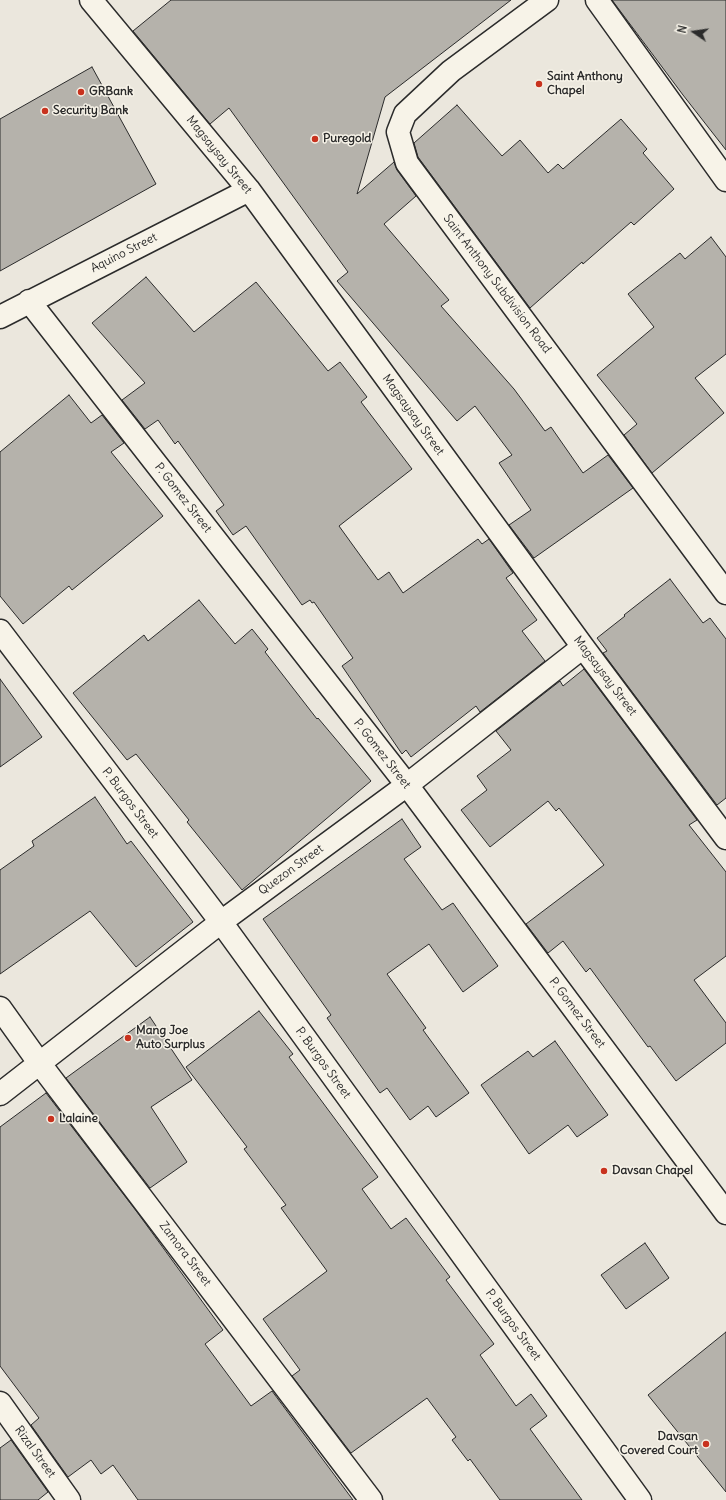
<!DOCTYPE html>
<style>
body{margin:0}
#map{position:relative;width:726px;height:1500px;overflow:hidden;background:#ebe7dd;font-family:Delius,sans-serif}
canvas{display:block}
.north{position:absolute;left:674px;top:12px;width:40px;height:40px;-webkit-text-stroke:3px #f7f3e8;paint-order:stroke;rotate:283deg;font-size:11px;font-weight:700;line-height:16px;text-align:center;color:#2b2b2b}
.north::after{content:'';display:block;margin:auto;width:14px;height:18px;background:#2b2b2b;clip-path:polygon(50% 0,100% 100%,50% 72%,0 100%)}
</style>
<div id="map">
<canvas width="726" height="1500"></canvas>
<div class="north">N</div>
</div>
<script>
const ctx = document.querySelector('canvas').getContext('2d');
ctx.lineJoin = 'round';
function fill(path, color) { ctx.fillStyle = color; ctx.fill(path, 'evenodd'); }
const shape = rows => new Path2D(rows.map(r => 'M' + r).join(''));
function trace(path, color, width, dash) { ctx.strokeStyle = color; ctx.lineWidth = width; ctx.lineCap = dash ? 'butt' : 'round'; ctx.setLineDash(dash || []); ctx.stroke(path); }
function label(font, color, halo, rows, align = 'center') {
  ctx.font = font + ' Delius,sans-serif'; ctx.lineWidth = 3; ctx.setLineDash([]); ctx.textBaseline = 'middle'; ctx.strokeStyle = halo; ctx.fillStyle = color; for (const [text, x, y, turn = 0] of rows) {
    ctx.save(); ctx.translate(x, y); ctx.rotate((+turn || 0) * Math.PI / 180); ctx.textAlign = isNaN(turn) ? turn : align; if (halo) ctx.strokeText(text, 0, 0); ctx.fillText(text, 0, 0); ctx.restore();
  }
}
const building = shape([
 [171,0,511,0,385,97,357,194,394,162,397,170,416,196,384,224,449,300,441,306,514,389,545,431,551,427,583,473,608,455,633,488,534,558,509,525,531,510,499,463,512,455,475,406,457,421,337,281,348,272,229,108,210,124,133,31,171,0],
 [612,0,726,0,726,150,683,95,612,0],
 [92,67,156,184,0,271,0,119,92,67],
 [457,105,502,156,520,140,548,173,558,164,563,169,621,119,647,149,643,153,674,189,634,225,631,222,583,264,582,262,530,308,418,157,414,143,457,105],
 [711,237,726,257,726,354,695,378,724,413,652,473,624,435,637,424,597,375,654,327,628,294,680,253,685,259,711,237],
 [146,277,194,332,256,282,328,371,340,362,367,397,361,402,412,469,339,526,378,580,389,572,403,593,478,539,482,544,489,539,513,573,506,578,537,620,522,631,545,661,480,712,476,706,411,757,406,750,402,754,342,666,353,658,314,602,312,603,310,600,302,605,246,526,233,535,216,511,224,505,178,441,175,444,158,420,145,429,122,400,145,383,92,323,146,277],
 [69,395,91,423,102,415,124,443,111,452,163,516,72,590,69,586,23,624,0,596,0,452,69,395],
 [670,579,703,623,710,618,726,639,726,798,717,805,603,653,607,651,597,638,625,616,624,615,670,579],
 [199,600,235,644,252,629,268,649,265,652,317,719,318,718,371,781,242,890,187,822,189,820,136,754,127,760,73,693,144,635,148,641,199,600],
 [584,669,697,820,689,825,726,872,726,956,694,980,726,1023,726,1043,676,1081,650,1046,648,1047,590,968,586,972,563,941,548,953,526,924,604,865,559,808,556,811,548,801,490,847,461,810,487,790,477,776,511,750,496,731,560,681,563,686,584,669],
 [0,679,42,737,0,767,0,679],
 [95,797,127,844,131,841,193,922,136,967,90,911,0,974,0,870,34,846,32,841,95,797],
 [402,819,421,847,404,859,442,910,453,903,498,966,463,992,429,944,387,974,426,1028,423,1030,469,1093,436,1117,428,1106,410,1120,387,1088,380,1093,327,1018,331,1015,263,919,402,819],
 [259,1011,293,1054,289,1057,378,1177,362,1189,391,1229,406,1218,450,1277,446,1280,494,1344,480,1355,516,1406,531,1394,547,1416,530,1429,582,1500,500,1500,470,1459,468,1461,452,1440,456,1437,427,1398,351,1453,292,1376,300,1370,263,1319,327,1271,281,1208,286,1205,244,1149,247,1147,186,1067,259,1011],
 [150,1017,192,1080,151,1107,187,1162,150,1188,66,1078,150,1017],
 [555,1041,608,1115,577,1137,568,1125,529,1154,481,1085,528,1051,533,1057,555,1041],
 [46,1093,137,1212,223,1330,205,1344,251,1406,272,1391,353,1500,138,1500,113,1465,101,1474,91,1460,68,1477,31,1425,39,1418,0,1366,0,1127,46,1093],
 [645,1243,669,1278,626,1309,601,1275,645,1243],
 [726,1332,726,1492,648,1395,726,1332],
 [11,1440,48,1492,38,1500,0,1500,0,1448,11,1440]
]);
fill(building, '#b5b2ab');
trace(building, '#2b2b2b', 1);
const street = shape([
 [91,0,249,190,583,647,726,838],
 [547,0,451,71,405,114,398,132,407,163,726,593],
 [597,0,726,180],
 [29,301,407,785,726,1213],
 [0,317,249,190],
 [0,631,221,922,640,1500],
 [0,1008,40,1064,371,1500],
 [0,1094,221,922,407,785,583,647],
 [0,1403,69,1500]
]);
trace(street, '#2b2b2b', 25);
trace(street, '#f7f3e8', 22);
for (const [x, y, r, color] of [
 [539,84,4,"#c8321e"],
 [81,92,4,"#c8321e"],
 [45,111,4,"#c8321e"],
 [315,139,4,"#c8321e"],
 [128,1038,4,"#c8321e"],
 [51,1119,4,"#c8321e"],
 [604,1171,4,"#c8321e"],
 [706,1444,4,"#c8321e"]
]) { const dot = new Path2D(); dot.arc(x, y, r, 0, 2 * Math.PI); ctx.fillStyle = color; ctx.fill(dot); trace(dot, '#f7f3e8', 1.5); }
label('bold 12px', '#2b2b2b', '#f7f3e8', [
 ["Saint Anthony",547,77],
 ["Chapel",547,91],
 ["GRBank",89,92],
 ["Security Bank",53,111],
 ["Puregold",323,139],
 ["Mang Joe",136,1031],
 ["Auto Surplus",136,1045],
 ["Lalaine",59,1119],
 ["Davsan Chapel",612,1171],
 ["Davsan",698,1437,"right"],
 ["Covered Court",698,1451,"right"]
], 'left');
label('12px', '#2b2b2b', '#f7f3e8', [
 ["Magsaysay Street",219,155,51],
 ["Aquino Street",124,253,-27],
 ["Saint Anthony Subdivision Road",497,284,53],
 ["Magsaysay Street",413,415,54],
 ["P. Gomez Street",183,498,52],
 ["Magsaysay Street",605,676,53],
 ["P. Gomez Street",382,754,52],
 ["P. Burgos Street",130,803,53],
 ["Quezon Street",291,870,-36],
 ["P. Gomez Street",577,1013,53],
 ["P. Burgos Street",323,1063,54],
 ["Zamora Street",185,1254,53],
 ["P. Burgos Street",513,1325,54],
 ["Rizal Street",35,1452,54]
]);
</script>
